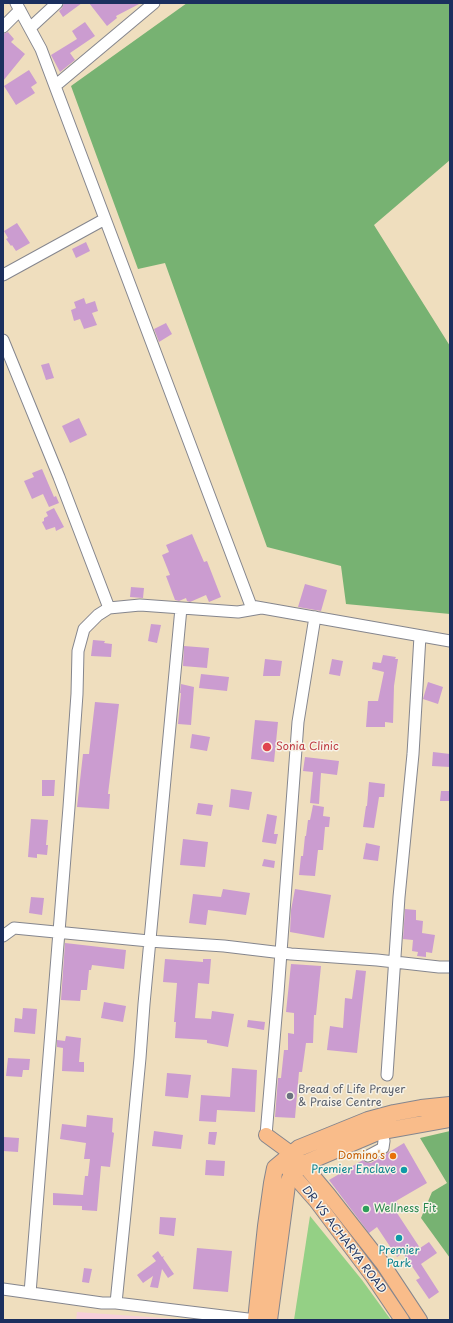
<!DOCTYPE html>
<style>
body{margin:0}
#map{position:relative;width:453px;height:1323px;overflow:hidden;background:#efdebe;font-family:"Playpen Sans",sans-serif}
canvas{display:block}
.frame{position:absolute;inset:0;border:4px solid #1b2f5e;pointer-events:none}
</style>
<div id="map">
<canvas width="453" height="1323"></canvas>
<div class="frame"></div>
</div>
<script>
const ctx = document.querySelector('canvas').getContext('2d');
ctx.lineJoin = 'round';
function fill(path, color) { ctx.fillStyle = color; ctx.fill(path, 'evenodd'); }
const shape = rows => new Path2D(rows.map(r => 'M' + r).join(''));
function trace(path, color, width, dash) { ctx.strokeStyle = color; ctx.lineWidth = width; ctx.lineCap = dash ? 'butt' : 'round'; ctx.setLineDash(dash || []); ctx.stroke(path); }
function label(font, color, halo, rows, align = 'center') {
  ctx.font = font + ' "Playpen Sans",sans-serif'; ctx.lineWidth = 3; ctx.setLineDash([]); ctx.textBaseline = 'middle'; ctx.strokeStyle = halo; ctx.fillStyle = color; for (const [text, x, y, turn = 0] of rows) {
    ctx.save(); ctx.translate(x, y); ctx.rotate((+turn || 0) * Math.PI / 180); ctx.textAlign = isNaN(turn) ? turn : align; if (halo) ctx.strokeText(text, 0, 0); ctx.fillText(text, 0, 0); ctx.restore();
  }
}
fill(shape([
 [77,1312,192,1320,76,1320]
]), '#f6cfd9');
fill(shape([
 [310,1216,362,1280,391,1320,294,1320]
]), '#94d085');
fill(shape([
 [187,3,450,3,450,160,374,225,450,346,450,614,346,604,341,566,267,547,165,263,138,269,71,86],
 [450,1131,450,1258,421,1218,432,1192,447,1183,420,1138]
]), '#77b272');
fill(shape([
 [64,3,82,3,63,17,59,11,62,8],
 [89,3,141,3,116,16,117,18,107,26],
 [85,22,95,36,70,53,75,60,60,72,51,55,77,39,72,31],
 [8,32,14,39,11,42,25,54,3,81,3,34],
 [29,70,37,83,31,87,35,93,16,105,4,86],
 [17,223,30,243,16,251,12,245,11,246,6,239,8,238,4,231],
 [86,242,90,251,76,258,72,249],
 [84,298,86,304,95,301,98,311,92,313,97,325,84,329,80,319,74,321,71,310,76,308,74,302],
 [166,323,172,334,159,342,154,329],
 [49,363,54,378,46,380,41,365],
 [79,418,87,435,70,443,62,426],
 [42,469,54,497,56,496,59,503,49,507,43,494,32,499,24,481,34,477,32,473],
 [54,508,64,527,56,531,55,527,46,530,42,522,44,521,44,518,48,516,46,512],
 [192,534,204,562,207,561,221,597,209,602,206,595,190,602,187,601,186,598,179,601,175,600,166,576,170,575,162,555,169,552,166,545],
 [305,584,327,590,321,611,298,607],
 [131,587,144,588,143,598,130,597],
 [151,624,161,625,157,643,148,641],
 [93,640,105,641,104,643,112,644,111,657,91,656],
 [184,646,209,648,207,668,183,666],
 [383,655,396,657,395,659,398,659,394,686,393,723,385,722,385,727,366,727,368,701,378,701,384,672,372,669,373,662,381,663],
 [265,659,282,661,280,676,263,676],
 [332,659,343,661,340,676,329,674],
 [201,674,229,677,227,691,199,688],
 [428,682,443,687,438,704,423,699],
 [181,684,194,687,191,725,178,724,181,693,180,693],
 [95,702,119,704,108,794,110,794,109,809,77,807,83,754,89,754],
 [255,720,278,722,274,762,251,759],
 [192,734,210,737,207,751,190,748],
 [433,752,450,754,450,767,432,766],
 [305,757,339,761,337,775,321,773,319,804,310,803,313,772,303,771],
 [42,780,55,780,54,796,42,796],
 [369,782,385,784,384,797,379,797,374,828,363,827,366,806,367,806],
 [231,789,252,792,249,810,229,807],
 [441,791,450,791,450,801,440,801],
 [198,803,213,805,211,816,196,814],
 [313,805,324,807,323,816,330,817,329,827,325,827,323,850,318,850,315,876,299,875,301,856,303,856,305,836,306,836,308,820,310,820],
 [267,814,277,816,274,834,278,834,276,844,262,842],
 [31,819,48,820,46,845,48,845,47,855,37,854,37,858,28,857],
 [183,839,208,842,205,867,180,865],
 [366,843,380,846,378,861,363,859],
 [264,859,275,861,274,868,262,866],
 [223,889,250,893,246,915,208,910,206,925,189,923,193,894,221,897],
 [295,889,331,895,324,938,290,932,291,910],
 [31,897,44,898,42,915,29,913],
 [405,909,416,910,416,920,423,921,422,933,435,935,432,953,426,952,426,957,417,956,418,952,412,951,413,940,403,939],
 [65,943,126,950,124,969,92,965,91,970,89,970,87,990,81,990,80,1001,61,1000],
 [165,959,203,962,203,959,211,959,209,984,198,983,195,1018,211,1019,212,1011,234,1014,228,1047,207,1043,207,1040,175,1038,176,1022,174,1022,177,983,163,982],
 [291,964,321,966,316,1015,314,1015,313,1043,306,1043,302,1072,299,1072,295,1118,275,1117,278,1078,281,1078,284,1050,288,1050,288,1033,294,1034,294,1013,286,1012],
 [356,970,366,971,357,1053,327,1050,330,1026,343,1028,345,998,352,999],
 [104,1002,126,1006,123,1022,101,1018],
 [23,1008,37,1009,35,1034,14,1032,15,1018,22,1019],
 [248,1020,265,1022,264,1030,247,1027],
 [66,1036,81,1038,79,1062,84,1062,84,1072,62,1071,63,1048,57,1047,57,1040,65,1041],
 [8,1058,30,1059,29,1070,23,1070,22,1077,6,1076],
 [232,1068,257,1070,255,1112,217,1110,216,1122,199,1121,201,1095,230,1097],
 [167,1073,191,1075,188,1098,165,1096],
 [87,1115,113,1118,112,1132,114,1133,110,1167,101,1166,97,1211,82,1210,82,1206,53,1205,53,1193,83,1195,85,1176,88,1176,90,1159,84,1159,86,1143,60,1139,62,1124,86,1127],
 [154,1131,183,1135,181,1149,152,1146],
 [209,1132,217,1132,215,1145,208,1144],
 [4,1137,19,1138,18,1152,3,1151],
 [404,1143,427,1183,396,1201,402,1210,397,1213,420,1248,429,1242,437,1253,421,1264,439,1292,429,1299,416,1280,420,1278,403,1253,397,1257,377,1227,369,1233,329,1180,363,1160,365,1162,371,1163],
 [206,1160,225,1161,224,1176,205,1175],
 [160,1217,176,1218,174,1236,159,1234],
 [197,1248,232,1251,228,1292,193,1289],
 [158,1251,162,1257,164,1256,163,1258,174,1274,168,1278,162,1269,158,1288,150,1287,153,1276,143,1283,137,1275,156,1261,152,1256],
 [84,1268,92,1269,89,1283,82,1282]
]), '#cb9cd0');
const minor = shape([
 [16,3,41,49,251,606,450,641],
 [3,27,20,10],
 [30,28,57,3],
 [55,86,154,3],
 [3,275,105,219],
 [3,340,59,477,109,608],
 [181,608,144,1004,140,1058,126,1204,116,1303,256,1320],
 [3,936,14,928,149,941,224,946,291,954,377,960,439,967,450,967],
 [387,1075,399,897,413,754,420,636],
 [266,1135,278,993,298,722,315,617],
 [368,1156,383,1148,384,1141,382,1131],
 [3,1289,102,1303,116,1303],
 [30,1293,69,807,77,694,78,651,84,629,98,615,109,608,140,605,238,612,261,608]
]);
const major = shape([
 [266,1135,292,1154,303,1164,329,1195,383,1264,420,1320],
 [285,1166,316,1201,373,1277,402,1320]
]);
const highway = shape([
 [256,1320,266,1226,272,1183,275,1168,299,1148,368,1120,394,1113,421,1108,450,1105],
 [269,1320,287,1185,292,1174,303,1164,378,1132,450,1119]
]);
trace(minor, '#85868e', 13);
trace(major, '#85868e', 16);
trace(highway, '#85868e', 18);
trace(minor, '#fff', 11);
trace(major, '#f9bc8a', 14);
trace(highway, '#f9bc8a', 16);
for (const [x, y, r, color] of [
 [267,747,5,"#e0444e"],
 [290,1096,4,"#6b7280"],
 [393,1156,4,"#e8710a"],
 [404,1170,4,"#0f9aa8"],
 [366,1209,4,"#2e9e5b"],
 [399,1238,4,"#0f9aa8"]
]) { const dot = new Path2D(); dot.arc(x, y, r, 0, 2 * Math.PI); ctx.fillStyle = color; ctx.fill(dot); trace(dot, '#f7f3e8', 1.5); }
label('11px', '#be3a42', '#f7f3e8', [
 ["Sonia Clinic",276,747]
], 'left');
label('11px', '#5b616d', '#f7f3e8', [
 ["Bread of Life Prayer",298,1090],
 ["& Praise Centre",298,1103]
], 'left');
label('11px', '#c56008', '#f7f3e8', [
 ["Domino's",385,1156]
], 'right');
label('11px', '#0d838f', '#f7f3e8', [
 ["Premier Enclave",396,1170],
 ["Premier",399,1251,"center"],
 ["Park",399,1264,"center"]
], 'right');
label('11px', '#27864d', '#f7f3e8', [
 ["Wellness Fit",374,1209]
], 'left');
label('11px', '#1b2f5e', '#f7f3e8', [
 ["DR VS ACHARYA ROAD",344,1240,53]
]);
</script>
